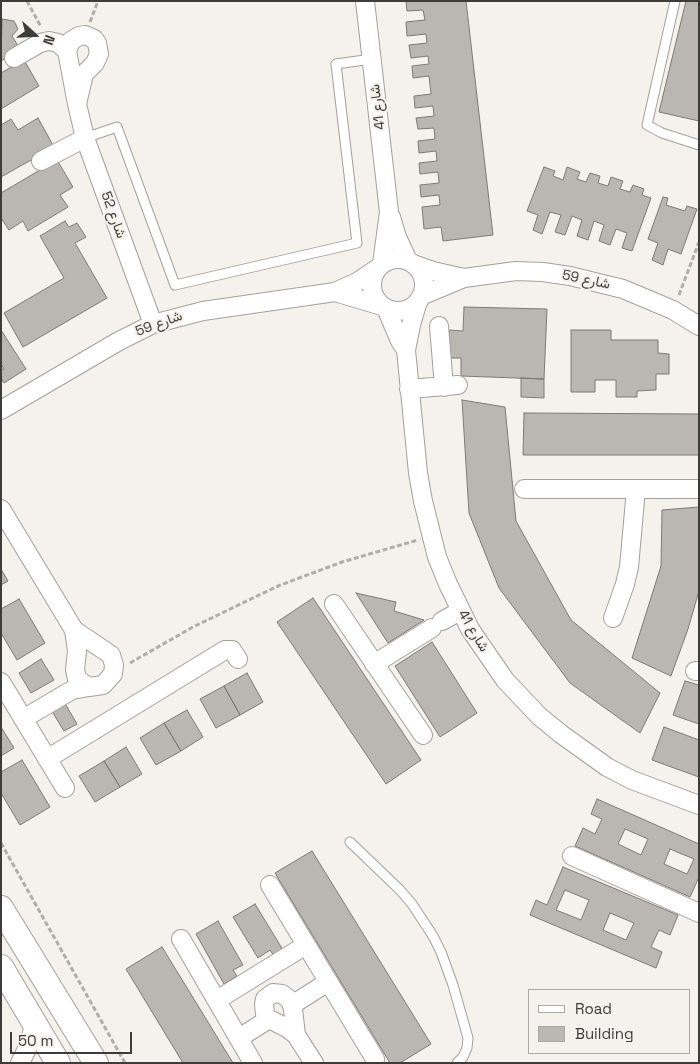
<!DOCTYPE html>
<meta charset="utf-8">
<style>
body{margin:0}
#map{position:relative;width:700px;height:1064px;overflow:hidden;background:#f5f1ed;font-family:"Space Grotesk",sans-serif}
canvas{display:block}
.frame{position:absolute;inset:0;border:2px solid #3d3c3a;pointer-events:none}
.legend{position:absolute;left:528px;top:989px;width:162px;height:65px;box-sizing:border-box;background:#f5f1ed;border:1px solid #aba9a5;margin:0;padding:6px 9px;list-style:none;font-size:15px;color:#3d3c3a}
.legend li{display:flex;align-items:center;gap:10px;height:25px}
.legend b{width:25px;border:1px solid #aba9a5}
.north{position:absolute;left:10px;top:10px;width:50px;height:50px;-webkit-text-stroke:4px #f5f1ed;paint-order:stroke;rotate:110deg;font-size:14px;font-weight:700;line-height:20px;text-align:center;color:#3d3c3a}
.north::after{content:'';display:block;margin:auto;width:18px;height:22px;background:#3d3c3a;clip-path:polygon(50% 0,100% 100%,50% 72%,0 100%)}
.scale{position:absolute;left:10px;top:1032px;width:122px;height:22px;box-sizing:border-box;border:2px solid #3d3c3a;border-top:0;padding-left:6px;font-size:15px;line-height:18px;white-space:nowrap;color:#3d3c3a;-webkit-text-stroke:4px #f5f1ed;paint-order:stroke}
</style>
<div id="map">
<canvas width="700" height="1064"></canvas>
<div class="frame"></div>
<ul class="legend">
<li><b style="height:6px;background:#fff"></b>Road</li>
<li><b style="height:14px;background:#bab6b2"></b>Building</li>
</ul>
<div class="north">N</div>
<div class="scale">50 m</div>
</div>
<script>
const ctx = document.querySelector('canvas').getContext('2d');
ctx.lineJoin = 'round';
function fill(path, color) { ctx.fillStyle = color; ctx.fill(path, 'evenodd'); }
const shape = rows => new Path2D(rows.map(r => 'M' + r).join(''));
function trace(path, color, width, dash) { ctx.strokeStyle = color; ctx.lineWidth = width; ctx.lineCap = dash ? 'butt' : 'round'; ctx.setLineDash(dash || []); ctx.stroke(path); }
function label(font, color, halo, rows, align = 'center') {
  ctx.font = font + ' "Space Grotesk",Vazirmatn,sans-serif'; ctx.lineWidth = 4.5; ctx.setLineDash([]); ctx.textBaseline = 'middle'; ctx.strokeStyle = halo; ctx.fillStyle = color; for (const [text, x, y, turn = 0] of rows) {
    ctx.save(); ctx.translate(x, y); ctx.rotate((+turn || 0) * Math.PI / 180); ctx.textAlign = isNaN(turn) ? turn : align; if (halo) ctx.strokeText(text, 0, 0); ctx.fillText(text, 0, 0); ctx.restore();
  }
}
const building = shape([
 [406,1,466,1,493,235,443,241,441,227,424,229,422,207,440,205,439,195,421,197,420,185,439,183,438,172,420,174,419,163,437,161,436,151,419,153,418,141,435,139,434,128,418,129,416,118,434,116,433,106,415,108,414,96,431,94,429,76,413,78,412,66,429,64,428,56,411,58,409,45,427,43,426,34,407,36,406,22,425,20,423,10,407,11,406,1],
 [686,1,699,1,699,121,659,112,686,1],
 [2,19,14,21,18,29,12,36,20,49,1,61,2,19],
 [24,60,39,86,1,109,1,73,24,60],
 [38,118,54,147,1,177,1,125,11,119,18,130,38,118],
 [57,160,73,187,60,195,68,207,28,231,23,221,9,230,1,218,1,193,57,160],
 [544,167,555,171,553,176,563,180,567,167,580,172,577,179,586,182,590,173,600,176,598,183,608,186,611,177,623,181,620,189,630,192,633,185,644,189,642,195,651,198,632,251,622,248,627,233,616,229,610,245,599,241,604,225,594,221,588,240,577,236,582,220,572,216,565,235,555,232,561,215,550,212,542,234,533,230,538,215,527,211,544,167],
 [663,197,668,198,666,205,685,211,687,206,697,209,681,254,668,249,663,265,652,260,658,243,648,239,663,197],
 [65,221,69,227,77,223,86,237,75,243,107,298,23,347,4,313,64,278,40,236,65,221],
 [464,307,547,309,544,379,461,376,461,358,448,358,449,330,463,331,464,307],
 [1,330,26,369,4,383,1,378,1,370,4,369,1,364,1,330],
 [571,330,611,330,611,340,658,340,658,353,669,354,669,374,656,374,656,390,637,391,637,397,616,397,616,380,595,380,595,392,571,392,571,330],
 [521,378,544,379,544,398,521,397,521,378],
 [462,400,505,407,516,521,571,620,660,693,640,733,570,683,499,588,469,513,462,400],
 [524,413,699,414,699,455,523,455,524,413],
 [699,507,699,591,688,629,671,676,632,658,661,566,662,510,699,507],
 [1,569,8,581,1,585,1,569],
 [356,593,396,602,394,611,424,620,388,643,356,593],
 [313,598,421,760,386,784,277,622,313,598],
 [19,599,45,643,17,660,1,633,1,609,19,599],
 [432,642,477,713,440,737,395,666,432,642],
 [41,659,54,680,31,693,19,673,41,659],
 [247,673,263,702,240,715,224,686,247,673],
 [685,681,699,685,699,724,673,715,685,681],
 [224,686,240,715,216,728,200,699,224,686],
 [63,700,77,724,64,731,50,708,63,700],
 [187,710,203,737,181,751,164,723,187,710],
 [164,723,181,751,156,765,140,738,164,723],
 [1,727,14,748,1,756,1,727],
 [664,727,699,740,699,777,652,760,664,727],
 [126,747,142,774,120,787,104,761,126,747],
 [22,760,50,807,20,825,1,793,1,772,22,760],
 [104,761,120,787,95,802,79,776,104,761],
 [597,799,699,844,699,877,690,897,575,846,583,828,595,834,602,819,591,814,597,799],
 [625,829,648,839,641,855,618,844,625,829],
 [670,849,694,859,687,874,664,864,670,849],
 [312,851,431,1044,400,1063,390,1063,275,873,312,851],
 [563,867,678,915,670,935,659,930,651,947,662,952,656,968,530,915,536,900,547,905,563,867],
 [565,890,589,900,581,920,556,910,565,890],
 [610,913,634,923,626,940,603,930,610,913],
 [255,904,283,950,274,956,270,950,258,958,233,917,255,904],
 [218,921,243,965,233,970,237,976,224,984,196,934,218,921],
 [162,947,233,1063,183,1063,126,969,162,947]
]);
fill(building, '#bab6b2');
trace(building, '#7d7a76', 1);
const service = shape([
 [675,1,647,125,662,133,699,145],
 [85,138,117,127,175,285,357,243,336,64,372,59],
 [350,842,400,890,412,904,433,936,441,952,453,985,468,1038,467,1048,463,1057,457,1063]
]);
const minor = shape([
 [365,1,389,212,382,264],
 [85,35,94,39,97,43,99,54,95,63,84,74,77,104,67,51,71,41,79,36,85,35],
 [14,58,40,43,49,41,58,43,67,51],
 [77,104,85,138,153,324],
 [41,161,85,138],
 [391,217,397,237,408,261],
 '372 285a26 26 0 1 1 52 0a26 26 0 1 1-52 0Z',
 [413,264,433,271,464,278],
 [335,292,382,306],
 [421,296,464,278,516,271,543,272,570,276,623,289,673,310,699,326],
 [418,301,411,325,406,350,418,473,423,501,437,557,448,584,470,629,505,680,539,716,561,734,607,767,632,780,699,805],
 [386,308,400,341,406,350],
 [439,326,444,387],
 [409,389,458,385],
 [1,410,119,341,153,324,203,311,335,292,357,282,378,268],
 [524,489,699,489],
 [1,509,74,630],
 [334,604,423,735],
 [613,618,625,584,629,567,636,489],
 [442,621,460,611],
 [74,630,111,655,114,665,113,674,103,685,89,687,77,679,75,670,77,651,74,630],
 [374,664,432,628],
 [695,671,699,671],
 [1,682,65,788],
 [23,719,72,690,89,687],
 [47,759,225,650,232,650,238,659],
 [572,856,699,913],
 [270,885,375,1059],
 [181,939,253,1063],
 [273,993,282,994,290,1000,293,1009,296,1035,287,1028,269,1019,265,1014,264,1004,265,999,273,993],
 [217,1000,306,945],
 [292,1005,328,982],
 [296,1035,314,1063],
 [239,1038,269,1019],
 [20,1063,27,1049,35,1023]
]);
const secondary = shape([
 [1,908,96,1063],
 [1,967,58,1063]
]);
trace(service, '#a4a19d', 11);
trace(minor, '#a4a19d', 20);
trace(secondary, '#a4a19d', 26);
trace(shape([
 [27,1,41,27],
 [90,22,98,1],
 [679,295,699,242],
 [130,663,193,627,278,586,342,562,418,540],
 [1,843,125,1063]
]), '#b1aeaa', 3, [5, 2.5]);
trace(service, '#fff', 9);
trace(minor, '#fff', 18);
trace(secondary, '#fff', 24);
label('14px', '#3d3c3a', '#f5f1ed', [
 ["شارع 41",378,107,-97],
 ["شارع 52",113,215,70],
 ["شارع 59",586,280,12],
 ["شارع 59",159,324,-20],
 ["شارع 41",473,631,59]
]);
</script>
